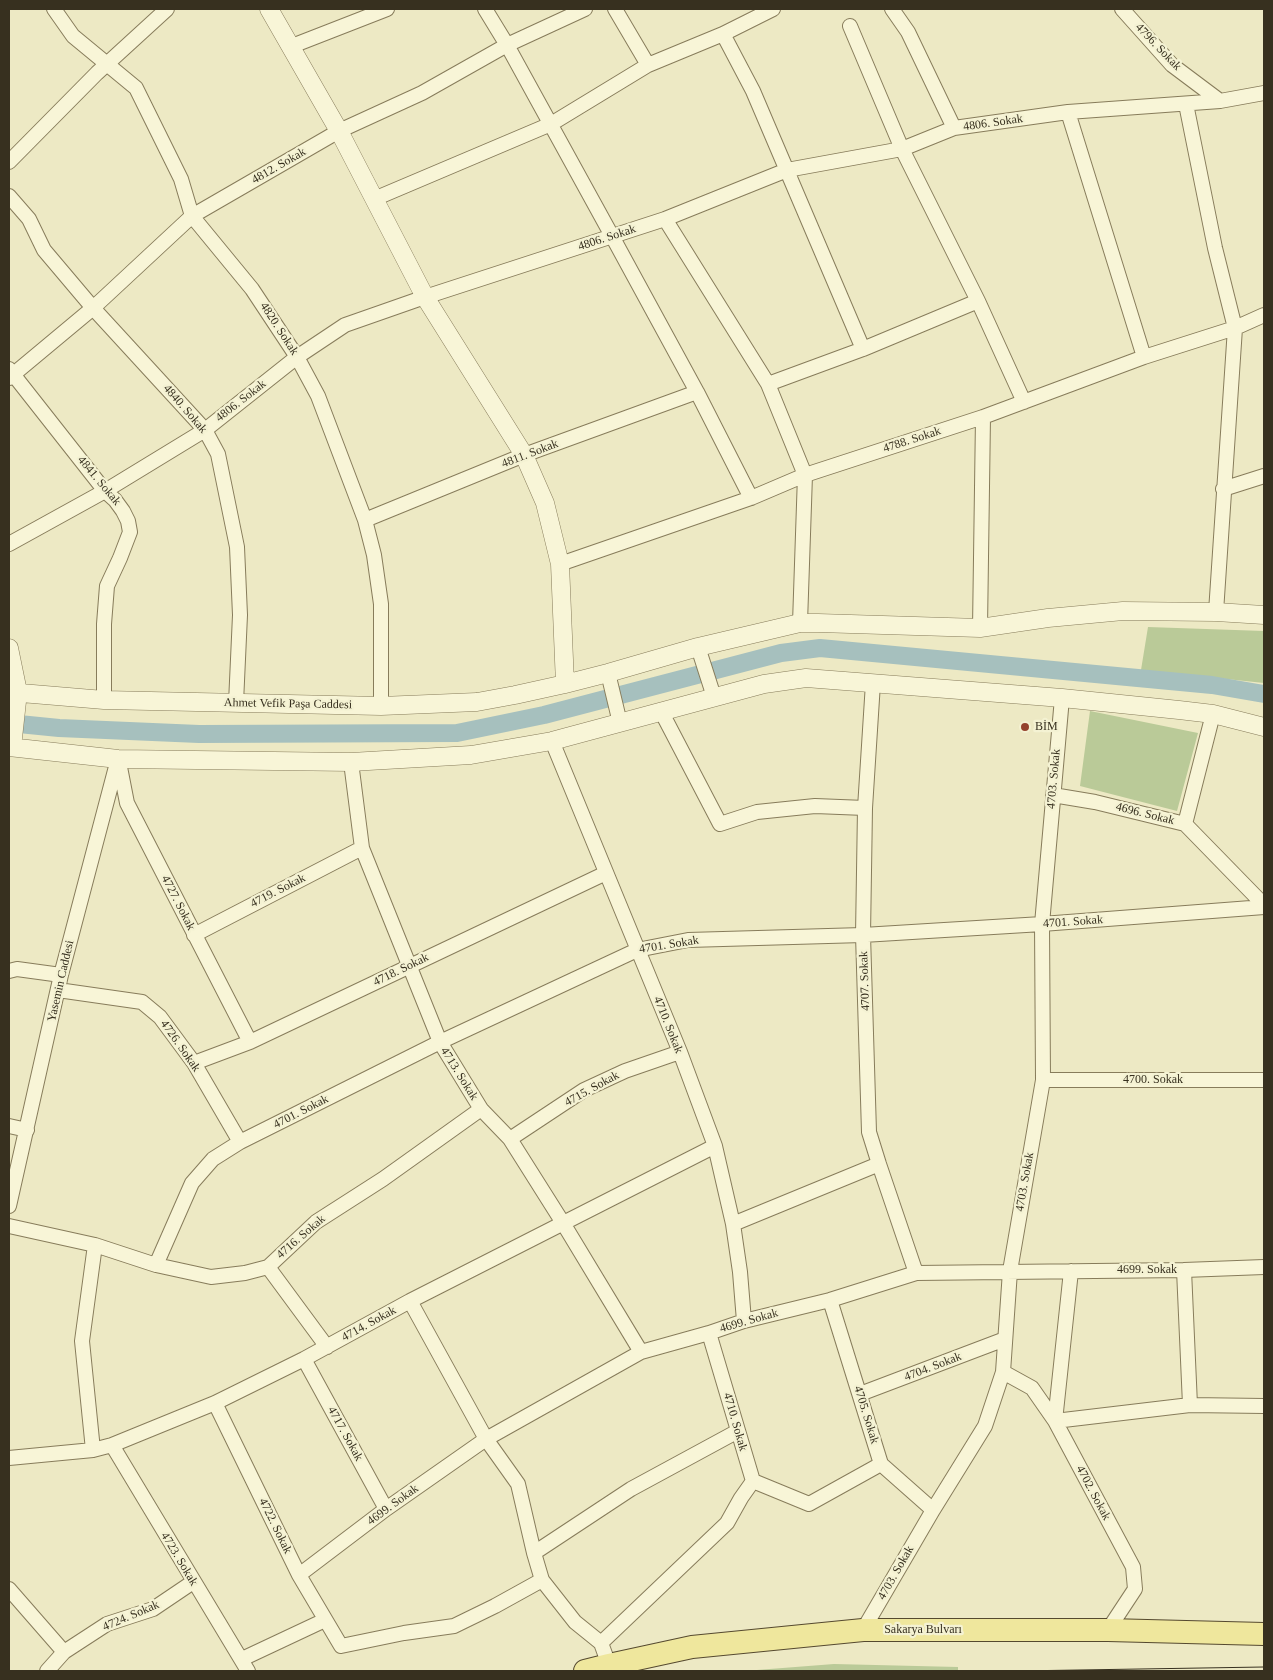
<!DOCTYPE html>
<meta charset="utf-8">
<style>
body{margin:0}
#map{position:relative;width:1273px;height:1680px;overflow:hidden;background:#ede9c4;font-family:"Times New Roman",serif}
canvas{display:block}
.frame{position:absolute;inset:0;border:10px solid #37301f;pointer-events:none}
</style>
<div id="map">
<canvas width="1273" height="1680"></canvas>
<div class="frame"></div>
</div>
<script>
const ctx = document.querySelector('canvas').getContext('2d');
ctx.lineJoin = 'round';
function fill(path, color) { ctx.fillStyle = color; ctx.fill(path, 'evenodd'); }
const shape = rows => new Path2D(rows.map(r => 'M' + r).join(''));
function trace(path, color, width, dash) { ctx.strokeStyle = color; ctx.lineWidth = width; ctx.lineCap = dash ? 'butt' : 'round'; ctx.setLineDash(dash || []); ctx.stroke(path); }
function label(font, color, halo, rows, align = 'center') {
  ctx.font = font + ' "Times New Roman",serif'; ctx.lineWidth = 4.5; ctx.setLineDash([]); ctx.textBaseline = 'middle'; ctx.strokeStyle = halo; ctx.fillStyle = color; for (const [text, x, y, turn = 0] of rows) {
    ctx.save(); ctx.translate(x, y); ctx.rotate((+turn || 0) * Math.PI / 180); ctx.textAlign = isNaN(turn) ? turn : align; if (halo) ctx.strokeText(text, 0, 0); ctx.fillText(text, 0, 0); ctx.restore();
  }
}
fill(shape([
 [1148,627,1264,631,1264,683,1141,670],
 [1090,711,1198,733,1177,811,1080,786],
 [834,1664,958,1667,958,1671,744,1671]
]), '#baca98');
trace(shape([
 [9,723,59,728,199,734,457,733,544,715,781,653,820,648,1212,685,1264,694]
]), '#a6c0be', 18);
const minor = shape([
 [54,9,73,36,136,88,181,179,192,216,252,289,297,357,318,396,365,520,374,555,381,604,381,706],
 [485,9,507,45,612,236,697,392,751,498],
 [615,9,648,65,723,34,753,91,863,349],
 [892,9,908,32,954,128],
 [1122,9,1172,65,1220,101],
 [850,26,902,149,978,301,1024,402],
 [723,34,773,9],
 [292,46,387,9],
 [1186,104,1215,248,1235,328,1216,612],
 [1068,112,1144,357],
 [9,162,97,73,167,9],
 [9,196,29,219,44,250,93,308,205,430,218,454,237,547,240,615,236,703],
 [374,199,551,124,648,65],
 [665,219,768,384,805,475,800,623],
 [9,369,105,491,115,500,123,511,128,521,130,532,120,558,107,586,104,624,104,700],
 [9,378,93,308,192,216,339,131,422,93,507,45,585,9],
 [768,384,863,349,978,301],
 [1223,489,1264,476],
 [365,520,524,455,697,392],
 [9,544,105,491,205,430,297,357,345,325,425,297,665,219,787,170,902,149,954,128,1068,112,1220,101,1264,93],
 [560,564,751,498,805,475,983,417,1144,357,1235,328,1264,315],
 [980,628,983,417],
 [698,647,714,697],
 [608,673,620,723],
 [873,683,865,808,863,935,869,1132,879,1164,916,1273],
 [661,711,720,824,757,812,815,806,865,808],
 [552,741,680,1052,715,1146,733,1224,740,1272,744,1321],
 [119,762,127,803,250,1042],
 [351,762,362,848,440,1042,481,1109,510,1139,563,1223,641,1352],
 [1053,795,1095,802,1185,824,1264,905],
 [1185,824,1213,714],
 [194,935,362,848],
 [9,971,17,969,61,975],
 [58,990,142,1002,160,1017,194,1063,240,1142],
 [194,1063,250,1042,606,873],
 [1043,1080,1264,1080],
 [9,1126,27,1130],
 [510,1139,584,1090,625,1071,680,1052],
 [9,1206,61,975,118,759],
 [733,1224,879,1164],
 [9,1226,95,1245,156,1265,211,1277,245,1273,268,1267,316,1222,383,1179,481,1109],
 [156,1265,192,1183,213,1159,240,1142,440,1042,637,950,688,940,863,935,1042,924,1264,907],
 [268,1267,327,1347],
 [1184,1270,1190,1405],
 [1071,1271,1055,1421,1190,1405,1264,1406],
 [830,1300,881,1464,933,1510],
 [410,1301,486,1439,518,1484,534,1553,542,1580,575,1622,601,1643],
 [709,1333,753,1481],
 [304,1359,386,1509],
 [1003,1372,1032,1388,1055,1421,1133,1567,1135,1589,1108,1630],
 [860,1394,1005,1339],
 [215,1403,299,1575,341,1646,404,1633,454,1626,495,1606,542,1580],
 [112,1445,248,1671],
 [93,1450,82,1341,95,1245],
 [9,1458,93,1450,112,1445,215,1403,304,1359,410,1301,715,1146],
 [753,1481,809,1504,881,1464],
 [534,1553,631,1489,738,1431],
 [299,1575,386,1509,486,1439,641,1352,709,1333,744,1321,830,1300,916,1273,1184,1270,1264,1267],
 [9,1589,64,1652],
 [863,1630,933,1510,985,1426,1003,1372,1010,1271,1043,1080,1042,924,1062,698],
 [242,1659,325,1620],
 [609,1665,601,1643,727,1523,741,1498,753,1481],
 [47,1671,64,1652,107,1624,153,1609,193,1582]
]);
const tertiary = shape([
 [269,9,339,131,425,297,524,455,545,503,560,564,565,684,608,673,698,647,800,623,818,623,980,628,1048,618,1123,611,1216,612,1264,615],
 [9,648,18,692,12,747],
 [9,692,104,700,381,706,477,702,515,695,565,684],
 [9,747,118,759,351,762,471,755,552,741,764,684,806,678,1062,698,1179,710,1213,714,1264,727]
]);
const primary = shape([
 [585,1671,609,1665,692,1647,863,1630,1108,1630,1264,1634]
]);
trace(minor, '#877c5b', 16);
trace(tertiary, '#877c5b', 19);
trace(primary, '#55492f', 24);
trace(minor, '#f8f5d7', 14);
trace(tertiary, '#f8f5d7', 18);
trace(primary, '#efe79d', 22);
trace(shape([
 [1017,1671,1264,1667]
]), '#37301f', 1);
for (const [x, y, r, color] of [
 [1025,727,5,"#94422d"]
]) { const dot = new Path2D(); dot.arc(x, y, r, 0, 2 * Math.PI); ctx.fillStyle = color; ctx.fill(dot); trace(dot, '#f4f2d3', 2); }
label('12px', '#37301f', '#f4f2d3', [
 ["4796. Sokak",1158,47,46],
 ["4806. Sokak",993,123,-8],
 ["4812. Sokak",279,166,-30],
 ["4806. Sokak",607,238,-18],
 ["4820. Sokak",279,329,57],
 ["4806. Sokak",241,401,-38],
 ["4840. Sokak",185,409,49],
 ["4788. Sokak",912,440,-18],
 ["4811. Sokak",530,454,-21],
 ["4841. Sokak",99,481,50],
 ["Ahmet Vefik Paşa Caddesi",288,704,1],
 ["4703. Sokak",1054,779,-85],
 ["4696. Sokak",1145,814,14],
 ["4719. Sokak",278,891,-27],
 ["4727. Sokak",178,903,63],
 ["4701. Sokak",1073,922,-4],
 ["4701. Sokak",669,945,-9],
 ["4718. Sokak",401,970,-26],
 ["Yasemin Caddesi",61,981,-77],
 ["4707. Sokak",865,981,-92],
 ["4710. Sokak",668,1025,68],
 ["4726. Sokak",180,1046,55],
 ["4713. Sokak",459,1074,58],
 ["4700. Sokak",1153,1080],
 ["4715. Sokak",592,1089,-29],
 ["4701. Sokak",301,1112,-27],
 ["4703. Sokak",1025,1182,-80],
 ["4716. Sokak",301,1237,-41],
 ["4699. Sokak",1147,1270],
 ["4699. Sokak",749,1321,-16],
 ["4714. Sokak",369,1324,-29],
 ["4704. Sokak",933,1367,-21],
 ["4705. Sokak",866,1415,73],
 ["4710. Sokak",735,1422,74],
 ["4717. Sokak",345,1434,61],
 ["4702. Sokak",1093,1493,62],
 ["4699. Sokak",393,1505,-36],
 ["4722. Sokak",275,1526,64],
 ["4723. Sokak",179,1559,59],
 ["4703. Sokak",896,1573,-60],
 ["4724. Sokak",131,1616,-23],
 ["Sakarya Bulvarı",923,1630]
]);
label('12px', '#37301f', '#f4f2d3', [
 ["BİM",1035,727]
], 'left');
</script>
